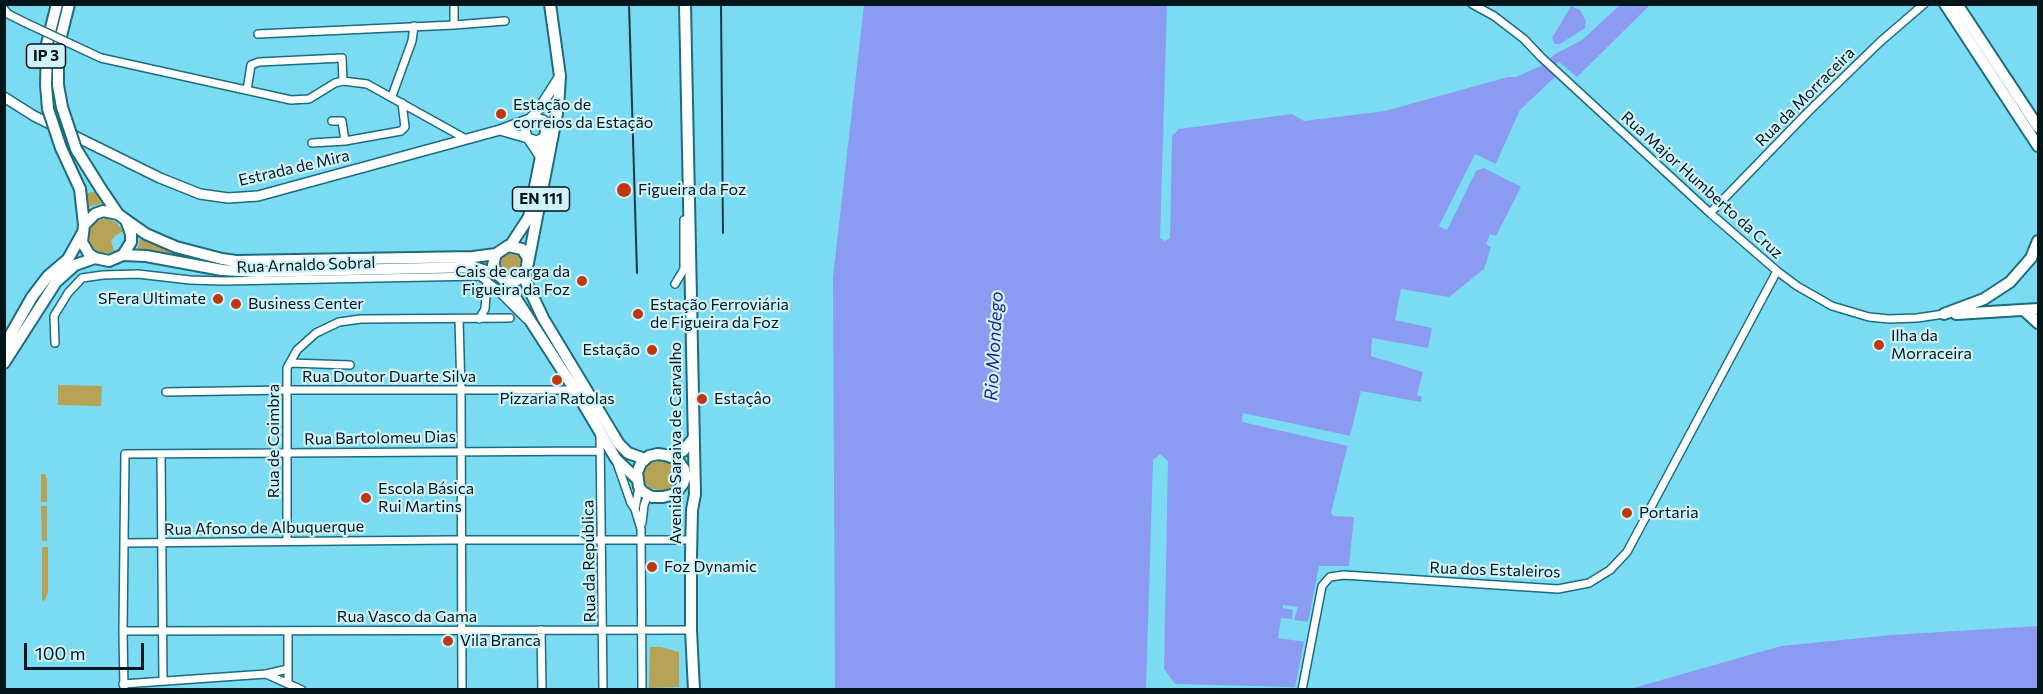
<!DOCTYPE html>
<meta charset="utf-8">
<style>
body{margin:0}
#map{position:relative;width:2043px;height:694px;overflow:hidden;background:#7adbf3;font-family:Commissioner,sans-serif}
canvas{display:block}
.frame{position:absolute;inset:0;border:6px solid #02151a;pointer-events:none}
.scale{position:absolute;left:24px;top:643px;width:120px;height:27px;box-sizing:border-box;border:3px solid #02151a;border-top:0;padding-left:8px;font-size:18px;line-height:21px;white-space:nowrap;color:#02151a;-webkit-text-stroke:4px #cff3fc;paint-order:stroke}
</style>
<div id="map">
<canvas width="2043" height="694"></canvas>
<div class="frame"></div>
<div class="scale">100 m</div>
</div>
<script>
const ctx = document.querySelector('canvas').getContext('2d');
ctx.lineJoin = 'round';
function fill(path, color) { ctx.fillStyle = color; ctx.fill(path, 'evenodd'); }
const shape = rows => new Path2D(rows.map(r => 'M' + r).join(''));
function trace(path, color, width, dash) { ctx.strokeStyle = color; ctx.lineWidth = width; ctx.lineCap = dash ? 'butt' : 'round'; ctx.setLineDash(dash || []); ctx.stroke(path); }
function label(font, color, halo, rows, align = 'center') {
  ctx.font = font + ' Commissioner,sans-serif'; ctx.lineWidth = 4.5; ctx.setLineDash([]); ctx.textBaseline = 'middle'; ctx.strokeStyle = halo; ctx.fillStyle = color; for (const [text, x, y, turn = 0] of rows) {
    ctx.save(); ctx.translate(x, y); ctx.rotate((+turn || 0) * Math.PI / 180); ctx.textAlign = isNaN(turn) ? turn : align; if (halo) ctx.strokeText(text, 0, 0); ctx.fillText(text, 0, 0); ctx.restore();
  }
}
fill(shape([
 [94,192,103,203,88,207,86,193],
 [105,218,116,222,123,231,115,236,111,241,114,251,104,254,93,249,88,239,88,233,94,223],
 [140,239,169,251,202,261,228,266,137,252],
 '500 263a11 11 0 1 1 22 0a11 11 0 1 1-22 0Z',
 [58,385,102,386,101,406,58,405],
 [659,461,671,463,677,471,677,482,667,490,659,490,650,488,643,481,645,467,650,463],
 [41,474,45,474,47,479,47,502,41,502],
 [41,506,47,506,47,541,42,541],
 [42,547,48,547,48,592,45,600,42,601],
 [650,647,661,647,679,652,679,687,649,688]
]), '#b5a255');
fill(shape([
 [864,5,1167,5,1160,238,1165,241,1170,238,1172,136,1179,129,1292,114,1304,121,1385,111,1508,77,1516,77,1545,64,1555,54,1582,40,1620,5,1650,5,1577,77,1559,62,1550,68,1557,75,1520,110,1492,172,1521,187,1496,236,1490,234,1486,244,1491,247,1484,269,1449,297,1401,289,1395,320,1432,328,1428,348,1372,338,1371,356,1423,372,1417,395,1422,397,1421,402,1361,391,1331,513,1334,516,1354,517,1349,566,1319,566,1295,687,1175,684,1164,669,1168,461,1160,454,1153,460,1146,689,835,690,833,277],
 [1571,6,1580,10,1586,21,1585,28,1560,44,1555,44,1552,38],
 [2038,626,2038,689,1630,689,1781,646,1891,635]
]), '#8c9bf2');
fill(shape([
 [1475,154,1496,164,1492,172,1484,168,1476,171,1447,230,1439,226],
 [1243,413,1351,436,1348,446,1242,422],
 [1283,605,1298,607,1294,620,1309,622,1306,642,1278,638,1281,618,1292,619,1293,610,1283,608]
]), '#7adbf3');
trace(shape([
 [2038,12,2038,11]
]), '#8c9bf2', 2);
const minor = shape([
 [1472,4,1494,16,1524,39,1541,57,1710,213,1777,271,1797,286,1832,306,1869,317,1889,319,1917,318,1944,314],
 [4,9,8,14,26,23],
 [454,25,505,21],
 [258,34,454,25,454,4],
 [86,51,101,58,291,100,309,99,335,83,343,81,367,84,466,139],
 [247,90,251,65,259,62,342,58,343,81],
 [392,96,412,41,414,26],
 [332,121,342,121,345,141],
 [312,143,345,141,401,131,405,127,402,103],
 [1710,213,1808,112,1880,42,1924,4],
 [675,284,684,269,684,220],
 [459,319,461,391,462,690],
 [479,319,485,309,487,281],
 [55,343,54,316,68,293,82,278,103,275,138,274,190,280,224,281,480,276,493,286,526,319],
 [290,363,350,365],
 [166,392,287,390,575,390],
 [600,435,603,690],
 [161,454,163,680],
 [617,463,631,503,635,509,641,529,642,690],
 [635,509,639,487],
 [642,523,644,505,648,495],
 [287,541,287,368,297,350,316,333,339,322,361,319,510,318],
 [125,543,452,540,691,540],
 [541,630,542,690],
 [123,631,691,630],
 [288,631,288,684],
 [266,674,302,690],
 [123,684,266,674,288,669],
 [124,690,123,631,125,454,600,451],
 [1302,690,1322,586,1330,577,1344,575,1558,589,1589,583,1610,570,1627,552,1777,271]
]);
const tertiary = shape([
 [4,97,34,116,160,178,200,194,228,198,258,196,500,130,530,119,539,109,560,76],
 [500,130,528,138,540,156],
 [544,138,536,141,528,138,525,132,527,124,530,119,536,118,543,120,547,125]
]);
const secondary = shape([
 [685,4,695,494,692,510,691,557,691,630,694,690],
 [126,220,146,234,176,247,222,259,236,261,473,257,496,254],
 [123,255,146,256,222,270,257,272,474,267,498,275,504,280,575,390,616,459,637,479],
 [526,273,526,282,543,318,619,444,628,453,645,459],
 [498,275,493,265,496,254,508,246,522,249,528,258,526,273,517,280,504,280],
 [4,346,32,297,48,276,68,259,82,234],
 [4,363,56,282,75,265,95,258],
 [658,454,665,455,677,459,684,469,685,478,683,484,675,494,663,497,652,497,643,492,639,487,637,473,641,463,649,456,658,454],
 [671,456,683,451,693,439]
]);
const primary = shape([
 [1945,4,2038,146],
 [1957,4,2038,127],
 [62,107,58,85,58,48,69,4],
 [48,109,46,85,47,44,57,4],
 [80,189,84,225],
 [101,189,118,214,126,220,131,234,131,242,123,255,109,261,95,258,89,254,82,242,84,225,95,214,103,211,118,214],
 [510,246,529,217,547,126],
 [528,263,558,108,560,76,550,4],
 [2024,310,2038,323],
 [1944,314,1984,299,2010,282,2031,258,2038,241],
 [1956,314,2038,309]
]);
trace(minor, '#1b6c7d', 10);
trace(tertiary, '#1b6c7d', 12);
trace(secondary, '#1b6c7d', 14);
trace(primary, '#1b6c7d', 14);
trace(minor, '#fff', 7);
trace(tertiary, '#fff', 9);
trace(secondary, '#fff', 10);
trace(primary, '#fff', 10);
trace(shape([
 [629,4,637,273],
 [721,4,723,233]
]), '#183942', 2);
const minorBridge = shape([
 [26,23,86,51]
]);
const primaryBridge = shape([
 [62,107,76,149,101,189],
 [48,109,61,148,80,189]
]);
trace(minorBridge, '#1b6c7d', 10, []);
trace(primaryBridge, '#1b6c7d', 14, []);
trace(minorBridge, '#fff', 7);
trace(primaryBridge, '#fff', 10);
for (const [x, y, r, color] of [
 [501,114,6,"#c0370e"],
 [624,190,8,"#c0370e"],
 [582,281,6,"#c0370e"],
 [218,299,6,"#c0370e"],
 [236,304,6,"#c0370e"],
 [638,314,6,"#c0370e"],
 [1879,345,6,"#c0370e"],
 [652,350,6,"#c0370e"],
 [557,380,6,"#c0370e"],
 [702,399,6,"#c0370e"],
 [366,498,6,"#c0370e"],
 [1627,513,6,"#c0370e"],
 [652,567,6,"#c0370e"],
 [448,641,6,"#c0370e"]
]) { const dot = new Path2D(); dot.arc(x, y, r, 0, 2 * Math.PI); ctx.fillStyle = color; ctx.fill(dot); trace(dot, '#cff3fc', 2); }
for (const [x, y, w] of [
 [46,56,39],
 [541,199,57]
]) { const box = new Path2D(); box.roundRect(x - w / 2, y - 12, w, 24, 4.5); ctx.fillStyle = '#cff3fc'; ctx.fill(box); trace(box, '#02151a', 1.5); }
label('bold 15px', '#02151a', null, [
 ["IP 3",46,56],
 ["EN 111",541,199]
]);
label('16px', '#02151a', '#cff3fc', [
 ["Rua da Morraceira",1805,97,-45],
 ["Estrada de Mira",294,168,-13],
 ["Rua Major Humberto da Cruz",1702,185,42],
 ["Rua Arnaldo Sobral",306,265,-2],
 ["Rua Doutor Duarte Silva",389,377],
 ["Rua Bartolomeu Dias",380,438,-1],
 ["Rua de Coimbra",274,441,-90],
 ["Avenida Saraiva de Carvalho",676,443,-90],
 ["Rua Afonso de Albuquerque",264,528,-1],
 ["Rua da República",589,561,-91],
 ["Rua dos Estaleiros",1495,570,2],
 ["Rua Vasco da Gama",407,617]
]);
label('16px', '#02151a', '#cff3fc', [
 ["Estação de",513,105],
 ["correios da Estação",513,123],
 ["Figueira da Foz",638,190],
 ["Cais de carga da",570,272,"right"],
 ["Figueira da Foz",570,290,"right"],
 ["SFera Ultimate",206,299,"right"],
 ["Business Center",248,304],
 ["Estação Ferroviária",650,305],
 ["de Figueira da Foz",650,323],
 ["Ilha da",1891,336],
 ["Morraceira",1891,354],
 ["Estação",640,350,"right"],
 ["Pizzaria Ratolas",557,399,"center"],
 ["Estaçâo",714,399],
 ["Escola Básica",378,489],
 ["Rui Martins",378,507],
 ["Portaria",1639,513],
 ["Foz Dynamic",664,567],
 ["Vila Branca",460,641]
], 'left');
label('italic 18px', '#272487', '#cff3fc', [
 ["Rio Mondego",994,346,-87]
]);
</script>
